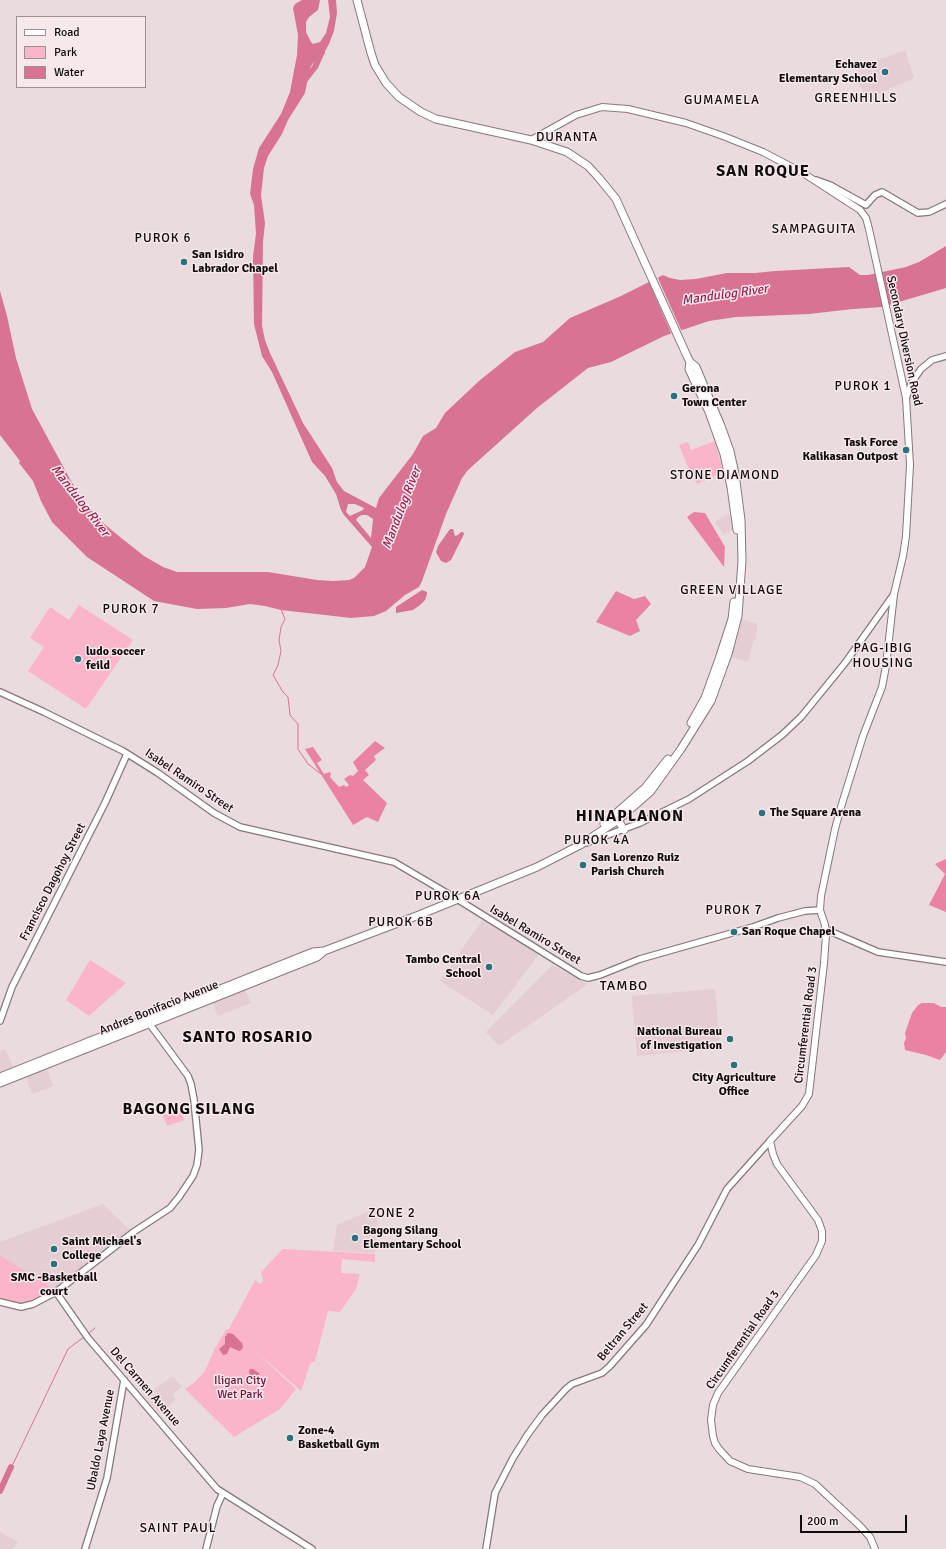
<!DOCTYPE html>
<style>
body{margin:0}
#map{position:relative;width:946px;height:1549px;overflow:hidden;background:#eadbde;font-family:Signika,sans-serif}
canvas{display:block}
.legend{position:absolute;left:16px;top:16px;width:130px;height:72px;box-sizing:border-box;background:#f7e8ec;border:1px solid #9b9093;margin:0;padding:5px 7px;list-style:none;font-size:12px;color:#100c0d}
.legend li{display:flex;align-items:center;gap:8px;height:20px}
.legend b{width:20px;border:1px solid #9b9093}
.scale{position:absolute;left:800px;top:1515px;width:107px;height:18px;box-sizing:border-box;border:2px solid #100c0d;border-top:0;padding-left:5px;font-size:12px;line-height:14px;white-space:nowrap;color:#100c0d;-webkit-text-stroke:3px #f7e8ec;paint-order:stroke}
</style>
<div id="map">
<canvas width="946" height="1549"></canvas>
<ul class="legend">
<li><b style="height:5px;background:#fff"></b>Road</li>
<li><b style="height:11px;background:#fbb5c8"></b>Park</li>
<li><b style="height:11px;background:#d87393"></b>Water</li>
</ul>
<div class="scale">200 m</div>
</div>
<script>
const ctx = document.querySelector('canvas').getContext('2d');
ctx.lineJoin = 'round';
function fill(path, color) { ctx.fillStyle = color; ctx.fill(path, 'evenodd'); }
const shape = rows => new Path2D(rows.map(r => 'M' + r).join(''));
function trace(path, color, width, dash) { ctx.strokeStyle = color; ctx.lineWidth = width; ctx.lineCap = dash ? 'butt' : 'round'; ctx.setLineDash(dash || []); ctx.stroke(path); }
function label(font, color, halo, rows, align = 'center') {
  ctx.font = font + ' Signika,sans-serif'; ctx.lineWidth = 3; ctx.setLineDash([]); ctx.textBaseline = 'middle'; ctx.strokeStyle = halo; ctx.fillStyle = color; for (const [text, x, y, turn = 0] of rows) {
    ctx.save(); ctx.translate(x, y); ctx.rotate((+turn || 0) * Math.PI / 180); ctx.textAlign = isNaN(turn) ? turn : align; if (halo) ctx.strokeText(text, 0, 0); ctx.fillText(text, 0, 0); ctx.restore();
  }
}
fill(shape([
 [905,50,914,78,876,95,866,97,858,82,859,67],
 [726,515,733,515,733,529,724,534,714,522],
 [742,619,757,624,756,640,754,639,748,662,732,657],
 [483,919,539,954,493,1015,440,981],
 [552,965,588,984,499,1046,486,1032],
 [245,989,251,1003,218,1016,212,1002],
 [715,989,720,1048,637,1056,632,996],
 [5,1049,14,1068,0,1074,0,1051],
 [47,1068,53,1086,32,1094,26,1076],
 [103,1204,131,1231,54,1289,0,1255,0,1242],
 [378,1207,375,1253,333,1251,337,1225],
 [173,1376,182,1387,173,1394,176,1400,159,1413,145,1396],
 [0,1532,18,1542,13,1549,0,1549]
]), '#e4cdd3');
fill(shape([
 [715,441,723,472,697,484,688,467,679,445,688,442,691,450],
 [79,605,133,640,86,709,28,671,44,647,30,638,50,607,69,620],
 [90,960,126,983,89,1016,66,1000],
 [180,1109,184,1120,167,1126,163,1115],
 [283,1249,375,1254,375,1262,342,1259,341,1273,360,1274,356,1289,340,1312,328,1311,315,1361,310,1364,301,1391,251,1347,296,1389,280,1409,234,1437,185,1389,194,1383,205,1371,215,1348,226,1330,231,1328,230,1327,255,1280,260,1284,263,1281,261,1272],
 [0,1255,54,1289,44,1297,33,1303,22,1305,0,1300]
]), '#fbb5c8');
fill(shape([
 [694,512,705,513,725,547,724,567,687,517],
 [616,591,634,599,645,596,651,604,636,620,640,631,630,636,596,622],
 [375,741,385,748,374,756,376,760,365,770,369,775,363,780,387,803,378,822,367,817,353,825,305,749,313,747,322,760,317,763,324,774,330,772,331,774,330,777,339,787,344,785,346,787,349,785,344,779,350,775,353,776,358,771,353,762],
 [946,859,946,912,929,905,945,874,935,864],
 [922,1003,934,1003,941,1007,946,1007,946,1052,940,1060,926,1055,905,1050,904,1043,906,1038,905,1033,912,1013,918,1005]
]), '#ea83a3');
fill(shape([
 [302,0,320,0,318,10,309,17,306,22,306,32,311,42,313,44,320,42,326,33,330,17,328,0,336,0,337,13,334,31,329,44,324,53,313,63,310,68,305,93,288,120,282,134,268,156,264,168,261,195,265,223,263,242,262,326,265,340,270,353,303,423,332,468,337,482,344,491,376,508,379,498,413,454,423,436,436,428,445,413,479,381,515,352,543,342,570,318,621,296,663,275,670,278,680,280,696,279,727,273,755,273,775,271,849,267,860,275,868,275,906,267,919,262,946,246,946,288,882,307,853,309,809,314,736,317,709,321,664,336,611,362,588,368,537,408,468,470,462,478,446,514,422,581,419,587,405,595,386,611,374,616,351,618,281,610,265,606,250,604,226,608,197,609,154,601,87,557,52,522,41,501,33,481,19,463,20,461,0,435,0,291,7,316,16,358,32,409,71,481,84,502,102,522,120,537,144,556,163,567,177,572,268,572,317,580,333,581,349,580,354,578,365,567,372,547,344,515,341,510,336,494,325,476,312,462,272,372,262,356,254,324,253,256,256,234,254,205,250,194,253,169,259,148,281,114,290,92,297,55,298,35,293,8,295,4],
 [348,504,355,504,364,508,363,510,350,516,346,512],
 [362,515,367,515,373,519,371,538,356,520,358,517],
 [450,529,453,529,455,536,458,535,461,532,463,532,464,534,451,560,446,563,441,561,436,552,438,546],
 [422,590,427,592,427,594,425,600,420,605,413,610,396,613,396,607],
 [228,1333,233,1334,242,1343,243,1347,241,1350,239,1351,230,1347,227,1354,223,1355,219,1349,225,1344,225,1337],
 [250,1369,253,1369,259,1373,260,1378,258,1381,253,1381,250,1378,249,1372]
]), '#d87393');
fill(shape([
 [657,276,682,332,672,335,648,280]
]), '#eadbde');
trace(shape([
 [281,609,285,619,281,627,279,640,281,651,278,665,273,675,283,692,288,697,290,715,298,724,298,749,308,764,321,774],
 [88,1334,95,1328],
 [13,1464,68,1349,84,1337]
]), '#d87393', 1);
trace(shape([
 [304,81,315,67,322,52],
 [0,1491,11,1467]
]), '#d87393', 6);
const secondary = shape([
 [816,180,830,185,866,205,875,195,882,192,918,213,929,212,946,204],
 [906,398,912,382,921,369,932,360,946,356],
 [0,692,44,712,123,751,158,773,214,813,240,827,394,862,457,899,581,976,588,978,600,975,640,959,753,927,778,918,805,911,820,910],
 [586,843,640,823,689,799,748,761,782,735,801,717,845,663,894,594],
 [825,929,878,952,946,962],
 [0,1021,12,987,105,803,127,754],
 [56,1292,88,1338,217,1489,312,1549],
 [0,1302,21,1307,33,1304,56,1292,135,1231,170,1208,179,1197,193,1176,197,1165,199,1150,194,1100,191,1084,188,1076,149,1023],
 [85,1549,107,1478,124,1380],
 [206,1549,217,1506,223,1493],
 [486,1549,495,1493,513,1458,528,1434,542,1415,566,1389,572,1384,602,1373,609,1367,646,1325,698,1245,727,1189,770,1141]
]);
const primary = shape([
 [531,140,576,115,602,107,628,109,686,123,723,136,763,152,803,173,860,210,866,218,869,229,906,398,910,465,906,536,903,556,894,594,886,666,882,687,863,736,841,807,835,829,821,896,820,910,825,925,826,935,824,963,809,1094,802,1106,770,1141,773,1154,777,1164,818,1220,822,1231,822,1241,816,1255,718,1393,713,1405,711,1420,713,1436,715,1443,719,1449,730,1461,748,1469,800,1477,815,1484,860,1526,870,1537,875,1549]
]);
const highway = shape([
 [690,362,689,369,709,412,724,454,731,487,737,530],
 [691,723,705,698,719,659,732,619,734,602],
 [618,820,624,830],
 [604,824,645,788,668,759],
 [0,1077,313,952,324,951,419,915,537,867,580,845,618,820,651,791,681,749,711,701,728,654,738,616,742,561,741,520,735,474,730,451,721,426,696,367,690,362,687,356,616,199,599,178,588,166,567,152,531,140,436,119,421,112,399,97,386,83,375,65,371,53,357,0],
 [0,1083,317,957,324,951]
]);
trace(secondary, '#85787b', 8);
trace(primary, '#85787b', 8);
trace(highway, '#85787b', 9);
trace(secondary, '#fff', 5.5);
trace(primary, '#fff', 6);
trace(highway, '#fff', 7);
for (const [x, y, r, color] of [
 [885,72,4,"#287279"],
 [184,262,4,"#287279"],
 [674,396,4,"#287279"],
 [906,450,4,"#287279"],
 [78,659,4,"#287279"],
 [762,813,4,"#287279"],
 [583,865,4,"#287279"],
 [734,932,4,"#287279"],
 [489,967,4,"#287279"],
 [730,1039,4,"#287279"],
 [734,1065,4,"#287279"],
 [355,1238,4,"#287279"],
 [54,1249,4,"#287279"],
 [54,1264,4,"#287279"],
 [290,1438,4,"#287279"]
]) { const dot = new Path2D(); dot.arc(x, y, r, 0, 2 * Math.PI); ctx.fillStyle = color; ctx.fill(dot); trace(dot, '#f7e8ec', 1.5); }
label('bold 12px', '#100c0d', '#f7e8ec', [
 ["Echavez",877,65,"right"],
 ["Elementary School",877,79,"right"],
 ["San Isidro",192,255],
 ["Labrador Chapel",192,269],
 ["Gerona",682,389],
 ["Town Center",682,403],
 ["Task Force",898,443,"right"],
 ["Kalikasan Outpost",898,457,"right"],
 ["ludo soccer",86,652],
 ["feild",86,666],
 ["The Square Arena",770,813],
 ["San Lorenzo Ruiz",591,858],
 ["Parish Church",591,872],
 ["San Roque Chapel",742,932],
 ["Tambo Central",481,960,"right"],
 ["School",481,974,"right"],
 ["National Bureau",722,1032,"right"],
 ["of Investigation",722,1046,"right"],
 ["City Agriculture",734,1078,"center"],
 ["Office",734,1092,"center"],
 ["Bagong Silang",363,1231],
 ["Elementary School",363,1245],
 ["Saint Michael's",62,1242],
 ["College",62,1256],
 ["SMC -Basketball",54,1278,"center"],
 ["court",54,1292,"center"],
 ["Zone-4",298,1431],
 ["Basketball Gym",298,1445]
], 'left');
label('12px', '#100c0d', '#f7e8ec', [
 ["Secondary Diversion Road",904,341,78],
 ["Isabel Ramiro Street",189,781,34],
 ["Francisco Dagohoy Street",53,882,-63],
 ["Isabel Ramiro Street",535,935,31],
 ["Andres Bonifacio Avenue",159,1008,-22],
 ["Circumferential Road 3",806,1025,-83],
 ["Beltran Street",623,1332,-50],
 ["Circumferential Road 3",743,1340,-55],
 ["Del Carmen Avenue",145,1387,49],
 ["Ubaldo Laya Avenue",101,1440,-79]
]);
label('12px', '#6e1239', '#f7e8ec', [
 ["Iligan City",240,1381],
 ["Wet Park",240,1395]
]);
ctx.letterSpacing = '1px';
label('13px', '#100c0d', '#f7e8ec', [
 ["GREENHILLS",856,99],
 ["GUMAMELA",722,101],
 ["DURANTA",567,138],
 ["SAMPAGUITA",814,230],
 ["PUROK 6",163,239],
 ["PUROK 1",863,387],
 ["STONE DIAMOND",725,476],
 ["GREEN VILLAGE",732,591],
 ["PUROK 7",131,610],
 ["PAG-IBIG",883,649],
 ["HOUSING",883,664],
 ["PUROK 4A",597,841],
 ["PUROK 6A",448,897],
 ["PUROK 7",734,911],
 ["PUROK 6B",401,923],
 ["ZONE 2",392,1214],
 ["SAINT PAUL",178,1529]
]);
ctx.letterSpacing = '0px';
label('italic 13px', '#992052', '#f7e8ec', [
 ["Mandulog River",725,295,-8],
 ["Mandulog River",80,501,52],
 ["Mandulog River",402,508,-69]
]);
ctx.letterSpacing = '1px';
label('14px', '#100c0d', '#f7e8ec', [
 ["TAMBO",624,986]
]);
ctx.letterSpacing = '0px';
ctx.letterSpacing = '1px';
label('bold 16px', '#100c0d', '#f7e8ec', [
 ["SAN ROQUE",763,172],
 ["HINAPLANON",630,817],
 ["SANTO ROSARIO",248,1038],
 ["BAGONG SILANG",189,1110]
]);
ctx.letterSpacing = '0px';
</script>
